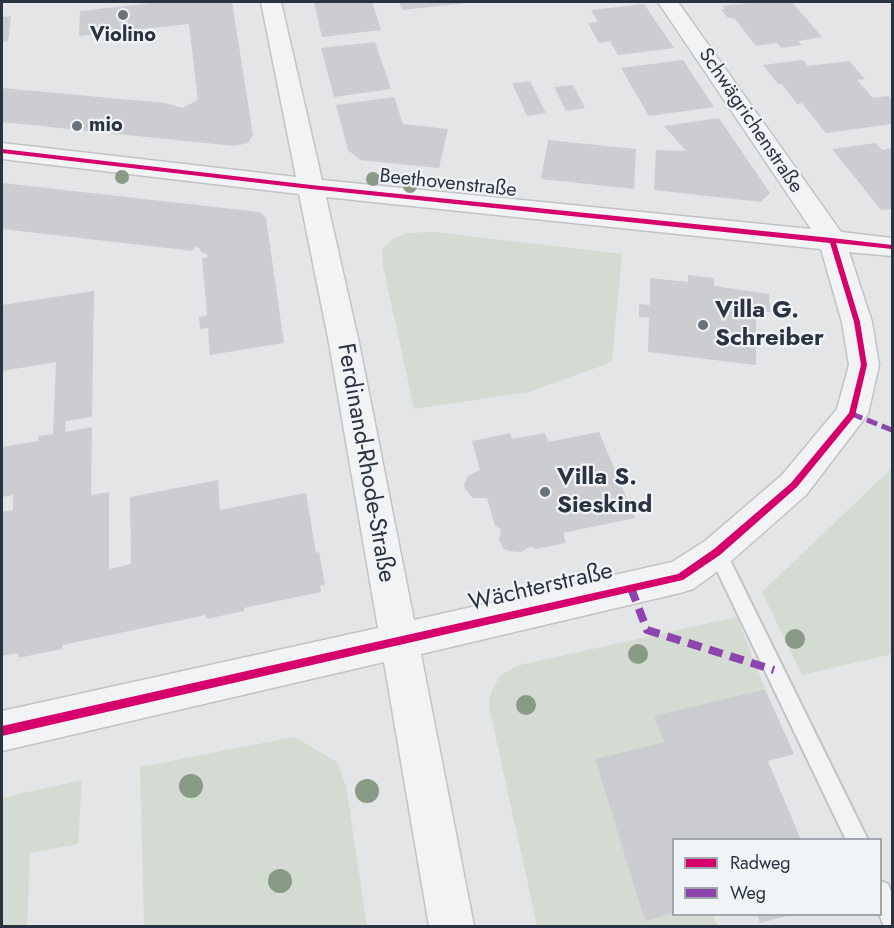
<!DOCTYPE html>
<meta charset="utf-8">
<style>
body{margin:0}
#map{position:relative;width:894px;height:928px;overflow:hidden;background:#e3e5e7;font-family:Jost,sans-serif}
canvas{display:block}
.frame{position:absolute;inset:0;border:3px solid #2a3341;pointer-events:none}
.legend{position:absolute;left:672px;top:838px;width:210px;height:78px;box-sizing:border-box;background:#f1f4f7;border:2px solid #a1a7ae;margin:0;padding:8px 10px;list-style:none;font-size:18px;color:#2a3341}
.legend li{display:flex;align-items:center;gap:12px;height:30px}
.legend b{width:30px;border:2px solid #a1a7ae}
</style>
<div id="map">
<canvas width="894" height="928"></canvas>
<div class="frame"></div>
<ul class="legend">
<li><b style="height:8px;background:#d6006c"></b>Radweg</li>
<li><b style="height:8px;background:#8e44ad"></b>Weg</li>
</ul>
</div>
<script>
const ctx = document.querySelector('canvas').getContext('2d');
ctx.lineJoin = 'round';
function fill(path, color) { ctx.fillStyle = color; ctx.fill(path, 'evenodd'); }
const shape = rows => new Path2D(rows.map(r => 'M' + r).join(''));
function trace(path, color, width, dash) { ctx.strokeStyle = color; ctx.lineWidth = width; ctx.lineCap = dash ? 'butt' : 'round'; ctx.setLineDash(dash || []); ctx.stroke(path); }
function label(font, color, halo, rows, align = 'center') {
  ctx.font = font + ' Jost,sans-serif'; ctx.lineWidth = 4.5; ctx.setLineDash([]); ctx.textBaseline = 'middle'; ctx.strokeStyle = halo; ctx.fillStyle = color; for (const [text, x, y, turn = 0] of rows) {
    ctx.save(); ctx.translate(x, y); ctx.rotate((+turn || 0) * Math.PI / 180); ctx.textAlign = isNaN(turn) ? turn : align; if (halo) ctx.strokeText(text, 0, 0); ctx.fillText(text, 0, 0); ctx.restore();
  }
}
fill(shape([
 [434,232,622,254,612,362,529,392,414,409,383,266,382,250,391,240,406,233],
 [892,468,892,654,802,675,762,592],
 [737,617,765,689,655,716,664,742,595,759,645,920,673,913,713,915,718,926,537,926,489,706,492,690,501,675,516,666],
 [294,737,337,762,346,786,367,926,144,926,140,767],
 [82,780,78,844,30,853,27,926,2,926,2,798]
]), '#d4dbd3');
fill(shape([
 [161,2,232,2,253,135,248,143,234,146,2,122,2,88,165,103,182,108,198,100,189,24,79,36,80,11],
 [314,2,372,2,381,30,322,37],
 [399,2,467,2,467,3,402,10],
 [758,2,792,2,822,37,798,41,802,45,781,48,777,43,756,46,735,19,727,17,721,9,725,9,722,6],
 [644,4,674,48,618,55,610,41,599,43,588,23,598,22,591,10],
 [11,16,8,41,2,42,2,17],
 [375,42,391,89,334,97,321,48],
 [683,60,714,107,649,116,621,68],
 [803,60,808,66,849,61,865,79,857,80,873,98,889,96,892,101,892,124,826,133,802,103,797,104,782,84,778,84,763,65],
 [530,81,546,113,527,116,512,83],
 [573,85,585,108,566,111,554,87],
 [394,97,403,124,448,129,439,168,360,160,348,150,336,105],
 [719,118,770,193,761,202,654,190,656,150,686,151,664,126],
 [548,140,636,149,634,189,541,179],
 [876,143,882,150,892,148,892,209,881,210,832,149],
 [2,183,260,212,266,218,284,343,210,355,208,328,200,329,199,317,207,315,202,258,208,257,207,254,202,253,199,248,195,247,193,251,2,229],
 [688,275,714,278,714,286,769,294,770,312,756,311,756,365,648,352,649,318,639,317,639,304,650,305,650,278,688,282],
 [94,291,92,417,66,421,65,432,92,427,91,495,109,492,109,569,131,564,130,497,218,480,220,510,306,493,316,553,319,552,325,585,320,586,321,592,244,608,244,611,206,619,206,615,62,645,62,649,18,658,18,653,2,656,2,512,13,510,13,495,2,497,2,447,38,441,38,436,53,434,56,362,2,371,2,305],
 [599,432,635,518,563,533,566,543,536,549,531,546,521,552,508,551,503,548,499,540,501,529,495,526,487,498,473,498,465,489,464,485,468,476,480,470,472,441,510,433,512,439,545,433,548,442],
 [765,689,794,754,768,761,801,840,674,840,674,913,645,921,595,759,664,742,654,716],
 [757,914,789,914,790,915,760,923]
]), '#cbcdd0');
const service = shape([
 [717,544,723,546,868,840,846,840,708,552,711,546,717,544],
 [880,881,888,884,892,894,892,926,884,926,879,914,880,914,880,881]
]);
const minor = shape([
 [261,2,281,2,322,180,811,229,658,2,678,2,841,232,892,238,892,256,849,252,872,322,879,365,868,414,806,495,729,563,693,589,680,593,421,654,474,926,429,926,384,662,2,751,2,711,378,628,329,343,299,194,2,159,2,143,296,177,261,2],
 [326,197,821,249,842,322,849,365,837,409,782,475,705,541,672,562,414,620,359,343,326,197]
]);
trace(service, '#c1c3c5', 4);
trace(minor, '#c1c3c5', 3);
fill(service, '#f2f3f5');
fill(minor, '#f2f3f5');
trace(shape([
 [852,414,892,430]
]), '#8e44ad', 5, [11, 5]);
trace(shape([
 [631,588,647,630,774,670]
]), '#8e44ad', 8, [14, 8]);
fill(shape([
 [2,149,311,185,832,238,892,245,892,249,836,243,860,322,867,365,855,416,797,487,720,555,683,580,2,736,2,726,678,574,714,549,791,483,849,413,861,365,854,322,830,243,311,189,2,153,2,149]
]), '#d6006c');
ctx.fillStyle = '#899a87';
for (const [x, y, r] of [
 [122,177,7],
 [373,179,7],
 [410,186,7],
 [795,639,10],
 [638,654,10],
 [526,705,10],
 [191,786,12],
 [367,791,12],
 [280,881,12]
]) { ctx.beginPath(); ctx.arc(x, y, r, 0, 2 * Math.PI); ctx.fill(); }
for (const [x, y, r, color] of [
 [123,15,6,"#6b717b"],
 [77,126,6,"#6b717b"],
 [703,325,6,"#6b717b"],
 [545,492,6,"#6b717b"]
]) { const dot = new Path2D(); dot.arc(x, y, r, 0, 2 * Math.PI); ctx.fillStyle = color; ctx.fill(dot); trace(dot, '#f1f4f7', 2); }
label('bold 20px', '#2a3341', '#f1f4f7', [
 ["Violino",123,36],
 ["mio",89,126,"left"]
]);
label('20px', '#2a3341', '#f1f4f7', [
 ["Schwägrichenstraße",750,121,56],
 ["Beethovenstraße",448,184,6]
]);
label('bold 24px', '#2a3341', '#f1f4f7', [
 ["Villa G.",715,311],
 ["Schreiber",715,339],
 ["Villa S.",557,478],
 ["Sieskind",557,506]
], 'left');
label('24px', '#2a3341', '#f1f4f7', [
 ["Ferdinand-Rhode-Straße",365,463,80],
 ["Wächterstraße",541,588,-13]
]);
</script>
